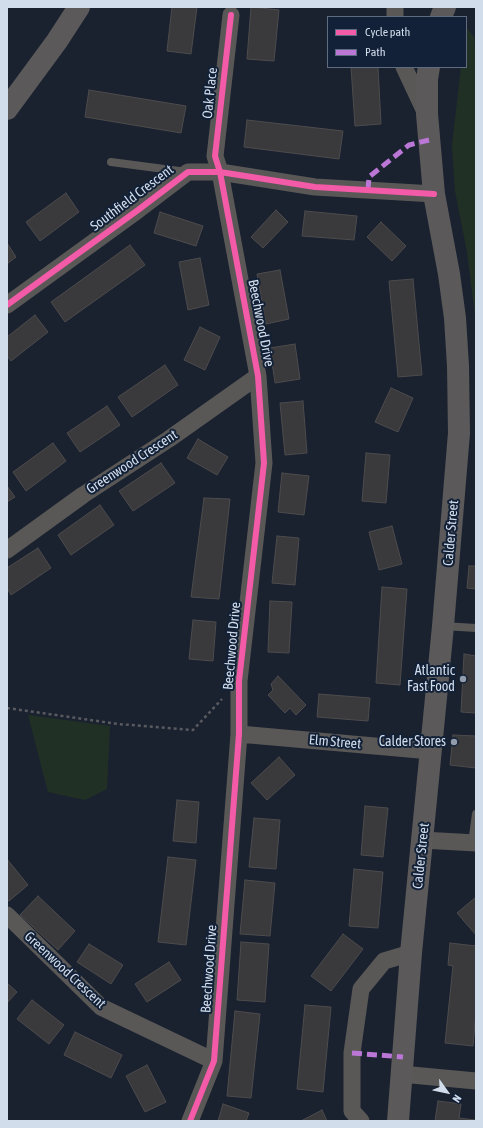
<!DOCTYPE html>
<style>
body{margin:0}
#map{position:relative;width:483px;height:1128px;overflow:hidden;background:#1a222f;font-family:"Asap Condensed",sans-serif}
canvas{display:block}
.frame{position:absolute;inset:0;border:8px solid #d2ddec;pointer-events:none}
.legend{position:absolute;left:327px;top:16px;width:140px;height:52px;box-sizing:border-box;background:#122137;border:1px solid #5f6c7f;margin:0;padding:5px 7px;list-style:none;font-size:12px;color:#d2ddec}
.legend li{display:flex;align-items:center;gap:8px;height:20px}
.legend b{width:20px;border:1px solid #5f6c7f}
.north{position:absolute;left:427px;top:1072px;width:40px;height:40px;-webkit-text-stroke:3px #122137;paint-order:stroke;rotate:123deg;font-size:11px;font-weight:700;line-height:16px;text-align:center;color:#d2ddec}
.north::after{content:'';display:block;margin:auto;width:14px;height:18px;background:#d2ddec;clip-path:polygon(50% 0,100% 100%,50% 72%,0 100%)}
</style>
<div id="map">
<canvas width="483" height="1128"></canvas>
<div class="frame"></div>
<ul class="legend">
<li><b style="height:5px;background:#f35aa7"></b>Cycle path</li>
<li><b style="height:5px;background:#ba77d6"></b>Path</li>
</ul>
<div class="north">N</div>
</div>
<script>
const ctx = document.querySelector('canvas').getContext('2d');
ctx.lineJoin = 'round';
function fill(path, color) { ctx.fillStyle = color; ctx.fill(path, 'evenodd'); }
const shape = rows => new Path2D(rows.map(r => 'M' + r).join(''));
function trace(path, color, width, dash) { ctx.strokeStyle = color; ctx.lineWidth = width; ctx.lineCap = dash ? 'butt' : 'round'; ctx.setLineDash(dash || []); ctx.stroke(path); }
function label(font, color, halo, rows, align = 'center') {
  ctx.font = font + ' "Asap Condensed",sans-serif'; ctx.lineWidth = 4; ctx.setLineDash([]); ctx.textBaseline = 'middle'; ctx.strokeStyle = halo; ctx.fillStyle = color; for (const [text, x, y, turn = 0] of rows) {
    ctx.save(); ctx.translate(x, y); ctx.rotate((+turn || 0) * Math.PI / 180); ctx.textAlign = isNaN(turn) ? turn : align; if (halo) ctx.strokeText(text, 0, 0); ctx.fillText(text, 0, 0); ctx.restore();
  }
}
fill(shape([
 [466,27,474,37,476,52,476,323,467,252,455,191,452,145,461,67,466,67],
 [28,715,110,726,107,789,85,800,48,792]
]), '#213025');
const building = shape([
 [172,7,197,7,191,54,167,51,172,7],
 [251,7,279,10,274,61,247,59,251,7],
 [351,67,378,67,381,124,355,126,351,67],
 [89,90,186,106,181,133,85,117,89,90],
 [247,120,343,131,339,159,244,147,247,120],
 [66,193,79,212,40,241,26,222,66,193],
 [276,210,288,222,263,248,251,237,276,210],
 [305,211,357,216,354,240,302,236,305,211],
 [160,212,203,226,196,246,154,233,160,212],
 [381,222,406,246,392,261,367,237,381,222],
 [7,243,16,257,7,264,7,243],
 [130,245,145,265,65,322,51,302,130,245],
 [200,258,209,305,188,310,179,262,200,258],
 [280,270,289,319,266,324,257,274,280,270],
 [413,279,422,375,398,377,389,281,413,279],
 [35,315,48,332,11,361,7,356,7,337,35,315],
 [200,327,220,337,205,370,184,360,200,327],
 [295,344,300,379,275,383,270,348,295,344],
 [165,365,178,385,132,417,118,397,165,365],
 [391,388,413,398,398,432,375,422,391,388],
 [303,401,307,453,285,455,280,403,303,401],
 [107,406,120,425,80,452,67,433,107,406],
 [198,439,228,457,217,475,187,458,198,439],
 [53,443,66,461,26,491,13,472,53,443],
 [366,453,390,455,386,503,362,501,366,453],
 [161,463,175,483,133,511,119,491,161,463],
 [282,473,309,476,304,515,278,512,282,473],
 [7,486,15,497,7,502,7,486],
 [204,498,230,499,219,599,191,597,204,498],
 [100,505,114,525,71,555,58,535,100,505],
 [392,526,402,564,379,570,369,532,392,526],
 [277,536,299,538,295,585,272,583,277,536],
 [38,548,51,568,11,595,7,588,7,568,38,548],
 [469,566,476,566,476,589,467,588,469,566],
 [382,587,407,589,400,685,376,683,382,587],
 [270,601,292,602,289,653,268,652,270,601],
 [193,620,216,622,213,661,189,659,193,620],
 [464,654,476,656,476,713,461,712,464,654],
 [278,676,306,705,296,715,290,708,285,713,268,695,273,690,271,684,278,676],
 [319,694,370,698,368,721,317,717,319,694],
 [453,735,476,736,476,768,450,765,453,735],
 [279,757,295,775,267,800,251,783,279,757],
 [177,800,199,802,196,843,173,841,177,800],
 [365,806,388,808,383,857,361,855,365,806],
 [254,818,280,820,276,869,249,867,254,818],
 [168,857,196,860,186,945,158,942,168,857],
 [7,859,28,885,9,901,7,899,7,859],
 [354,869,383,872,378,928,349,926,354,869],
 [245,880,275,883,270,936,240,934,245,880],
 [38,896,75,931,58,950,20,915,38,896],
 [476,897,476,935,457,913,476,897],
 [343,934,363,949,331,991,311,976,343,934],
 [241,942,269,944,265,1002,237,1000,241,942],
 [450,943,476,946,476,1012,473,1046,445,1043,453,966,448,965,450,943],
 [89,944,123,965,111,984,77,962,89,944],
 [169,962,181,980,147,1002,135,984,169,962],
 [7,983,17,992,7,1003,7,983],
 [32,1000,64,1025,49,1044,17,1019,32,1000],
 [305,1005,331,1007,323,1092,297,1089,305,1005],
 [235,1011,260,1014,251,1098,227,1096,235,1011],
 [75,1032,122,1055,111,1078,64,1055,75,1032],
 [147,1065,166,1102,145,1112,126,1076,147,1065],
 [438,1101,461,1104,459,1118,475,1120,475,1121,435,1121,438,1101],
 [223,1104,249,1113,246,1121,218,1121,223,1104],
 [322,1110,327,1121,301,1121,322,1110]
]);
fill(building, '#3a393b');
trace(building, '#4d4b4d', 1);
trace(shape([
 [7,708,118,724,193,730,222,699]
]), '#595a5f', 2.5, [3, 3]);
trace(shape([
 [111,162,187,172],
 [443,626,476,628],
 [472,843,476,814]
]), '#5a5857', 8);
trace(shape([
 [395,7,395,17],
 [404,67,426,114],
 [7,305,138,210,188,172,220,172,315,187,434,194],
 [7,550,83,495,169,439,258,376],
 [239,734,431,751],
 [422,840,476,843],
 [7,915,101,1007,214,1061],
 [401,1074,476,1081],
 [190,1121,214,1061,239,734,239,681,264,463,258,376,220,172,215,156,231,15],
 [361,1121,352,1111,352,1053,361,989,384,961,411,953]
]), '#5a5857', 17);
trace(shape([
 [441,17,445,7],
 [7,109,57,41,79,7],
 [398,1121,411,953,443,626,459,433,458,366,455,318,449,274,434,194,427,114,427,79,429,67]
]), '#5b595a', 22);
trace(shape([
 [368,190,369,177,409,145,429,140],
 [352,1053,403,1057]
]), '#ba77d6', 5, [10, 5]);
trace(shape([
 [7,305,138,210,188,172,220,172,315,187,434,194],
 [190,1121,214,1061,239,734,239,681,264,463,258,376,220,172,215,156,231,15]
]), '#f35aa7', 6);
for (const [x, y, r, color] of [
 [463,679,4,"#929caa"],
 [454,742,4,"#929caa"]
]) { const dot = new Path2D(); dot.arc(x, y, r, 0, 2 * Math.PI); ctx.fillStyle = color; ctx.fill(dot); trace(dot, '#122137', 1.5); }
label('14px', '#d2ddec', '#122137', [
 ["Oak Place",210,93,-84],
 ["Southfield Crescent",132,198,-37],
 ["Beechwood Drive",261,323,79],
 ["Greenwood Crescent",132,462,-33],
 ["Calder Street",451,533,-85],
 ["Beechwood Drive",232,646,-85],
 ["Elm Street",335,742,5],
 ["Calder Street",421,856,-84],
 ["Beechwood Drive",209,969,-86],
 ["Greenwood Crescent",65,970,43]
]);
label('14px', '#d2ddec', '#122137', [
 ["Atlantic",455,671],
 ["Fast Food",455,687],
 ["Calder Stores",446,742]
], 'right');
</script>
